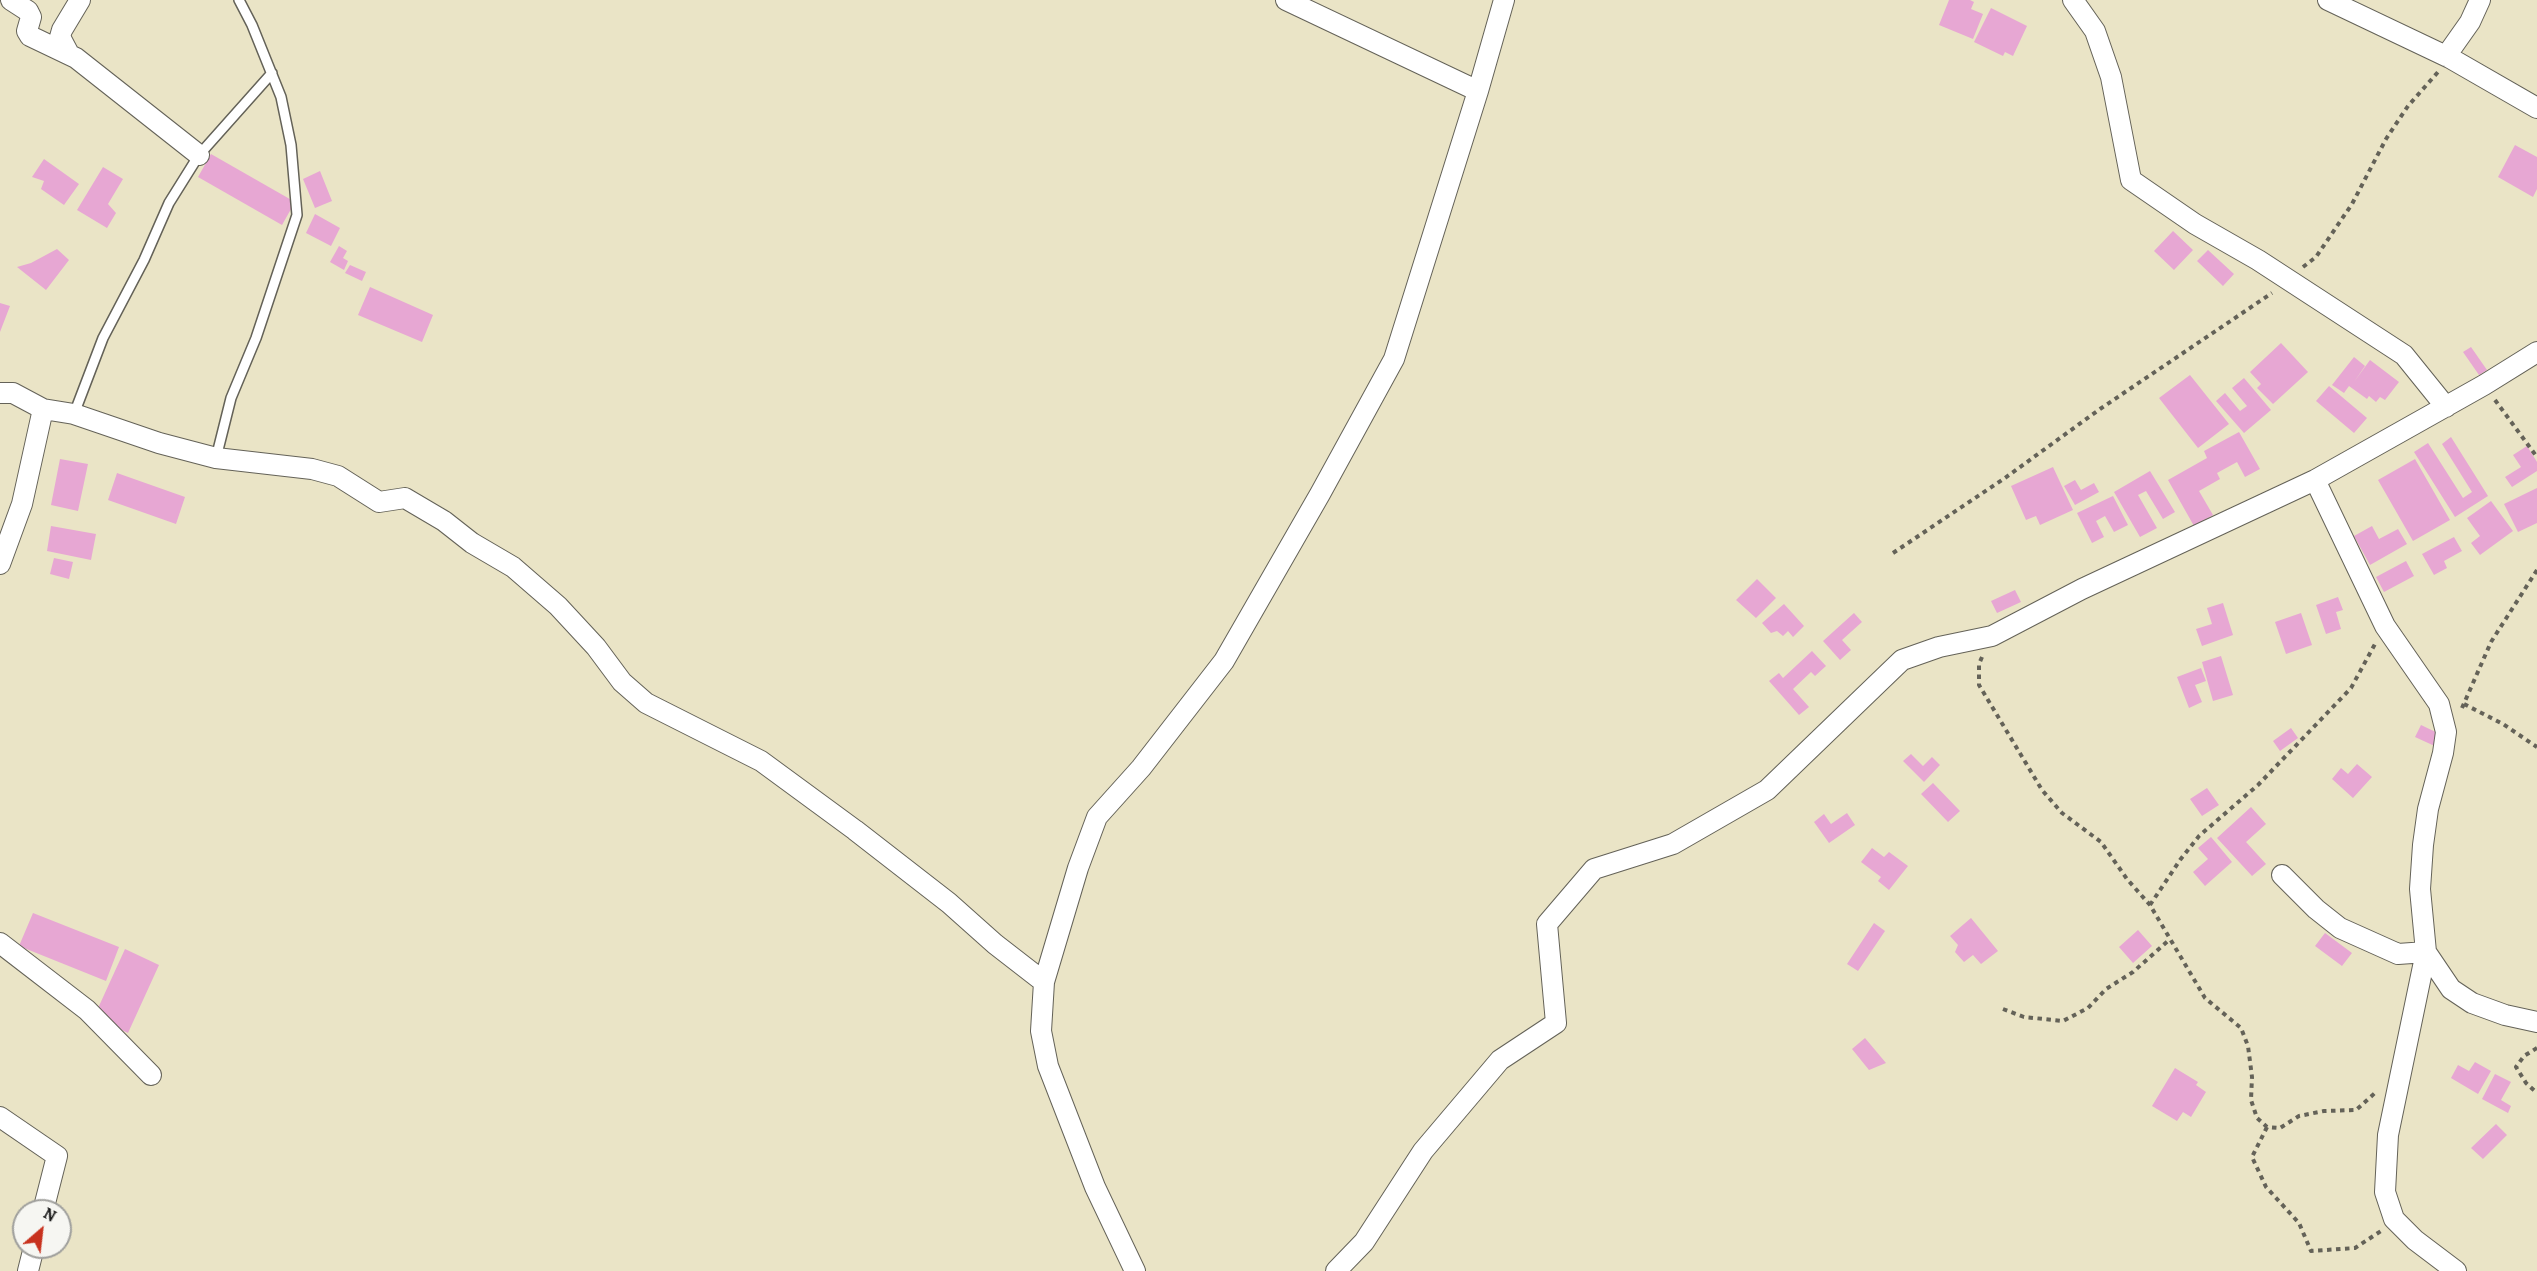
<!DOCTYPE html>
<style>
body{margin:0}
#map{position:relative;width:2537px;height:1271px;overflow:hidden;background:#eae4c6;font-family:Alegreya,serif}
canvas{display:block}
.north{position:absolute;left:12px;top:1199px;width:60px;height:60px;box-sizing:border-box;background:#f6f6f2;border:2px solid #9f9f9c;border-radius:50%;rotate:28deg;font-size:16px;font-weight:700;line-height:24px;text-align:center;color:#1c1c1c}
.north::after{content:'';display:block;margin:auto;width:21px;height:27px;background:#c8321e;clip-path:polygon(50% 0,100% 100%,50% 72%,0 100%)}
</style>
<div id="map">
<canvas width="2537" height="1271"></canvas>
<div class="north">N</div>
</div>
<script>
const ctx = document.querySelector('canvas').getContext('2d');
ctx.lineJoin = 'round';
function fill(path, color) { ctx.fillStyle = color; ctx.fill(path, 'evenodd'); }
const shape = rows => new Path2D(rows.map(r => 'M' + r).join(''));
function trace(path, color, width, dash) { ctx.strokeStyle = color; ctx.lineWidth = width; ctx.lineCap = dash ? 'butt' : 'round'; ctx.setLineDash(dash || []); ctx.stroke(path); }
fill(shape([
 [1949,0,1970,0,1974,2,1971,9,1983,14,1973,39,1939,25],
 [1991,8,2027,26,2013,56,2005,52,2003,56,1974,42],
 [2515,145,2537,157,2537,189,2533,197,2498,177],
 [211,154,295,202,282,225,198,177],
 [44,159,79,184,64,205,41,189,44,181,32,177],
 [103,167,123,179,108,204,116,213,107,228,77,210],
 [320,171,332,201,315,208,303,179],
 [315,214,340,228,331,246,306,233],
 [2173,231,2193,250,2174,270,2154,251],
 [339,246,347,251,343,258,348,261,344,270,330,262],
 [57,249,69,260,46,290,17,267,31,263],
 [2208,250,2234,274,2223,286,2197,261],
 [350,265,366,272,362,281,345,273],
 [370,287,433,315,422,342,358,315],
 [0,303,10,306,0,332],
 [2281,343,2308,372,2273,404,2257,388,2261,384,2250,372],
 [2471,347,2487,370,2479,375,2463,352],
 [2354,357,2365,366,2354,382,2370,360,2399,382,2385,400,2380,397,2376,402,2369,396,2367,399,2349,386,2344,393,2332,385],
 [2190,375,2229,424,2198,448,2159,398],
 [2244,378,2271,410,2244,433,2216,401,2225,393,2240,411,2247,406,2232,388],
 [2329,386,2367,418,2354,433,2316,401],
 [2239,432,2260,469,2245,477,2237,462,2217,473,2220,479,2199,491,2213,515,2194,526,2168,480,2207,458,2204,451],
 [2451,437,2488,496,2455,517,2414,452,2428,443,2463,498,2472,492,2442,444],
 [2527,446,2537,462,2537,471,2512,487,2505,477,2521,467,2513,455],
 [60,459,88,464,78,511,51,505],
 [2415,459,2450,520,2413,541,2378,480],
 [2053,467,2073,510,2040,525,2036,516,2026,520,2011,486],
 [2150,471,2175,512,2163,519,2146,491,2138,495,2157,528,2140,537,2114,492],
 [117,473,185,497,176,524,108,500],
 [2075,480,2081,490,2094,483,2099,492,2075,505,2064,486],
 [2537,488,2537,523,2518,532,2504,504],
 [2113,496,2128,525,2114,532,2105,516,2096,521,2104,537,2092,543,2077,513],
 [2491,501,2513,531,2480,555,2471,543,2480,536,2467,518],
 [51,526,96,534,91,560,47,551],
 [2372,526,2379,539,2398,529,2407,544,2370,565,2354,536],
 [2454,537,2462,551,2444,561,2447,568,2434,575,2422,554],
 [54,558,73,562,69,579,50,574],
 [2406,561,2414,576,2384,592,2376,577],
 [1757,579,1776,598,1756,618,1736,600],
 [2015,590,2021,602,1997,613,1991,601],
 [2338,597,2343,610,2336,612,2341,629,2326,634,2316,605],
 [2223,603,2233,635,2202,646,2196,629,2212,624,2207,608],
 [1784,604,1804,626,1793,637,1788,631,1783,636,1777,631,1771,633,1762,623],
 [1854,613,1862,622,1842,640,1851,650,1840,660,1823,641],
 [2301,613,2312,645,2286,654,2275,622],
 [1812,651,1826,666,1815,676,1811,672,1793,689,1809,707,1799,715,1769,681,1779,673,1783,678],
 [2221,656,2233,695,2213,701,2202,662],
 [2201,668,2206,681,2195,685,2202,702,2189,708,2177,677],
 [2421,725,2444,736,2439,748,2415,737],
 [2291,728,2298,738,2280,751,2273,741],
 [1911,754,1923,766,1932,757,1940,765,1924,782,1903,761],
 [2357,764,2372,777,2353,798,2332,779,2341,768,2348,774],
 [1933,783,1960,811,1948,822,1921,794],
 [2207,788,2219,805,2202,816,2190,799],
 [2251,807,2266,824,2246,842,2266,864,2252,876,2217,838],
 [1847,813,1855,825,1829,843,1814,822,1824,814,1831,824],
 [2211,837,2232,862,2205,886,2193,872,2208,859,2198,848],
 [1872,848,1884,857,1889,852,1908,866,1889,890,1878,881,1881,877,1861,862],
 [33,913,119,947,106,981,19,946],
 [1971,918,1998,951,1981,964,1973,955,1964,962,1955,952,1958,945,1950,936],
 [1874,923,1885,931,1858,971,1847,964],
 [2138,930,2152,946,2133,963,2119,947],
 [2325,933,2352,953,2342,966,2315,946],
 [125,949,159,965,128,1033,94,1017],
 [1865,1038,1886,1063,1869,1070,1852,1049],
 [2475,1062,2491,1071,2478,1094,2451,1078,2458,1065,2469,1071],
 [2175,1068,2198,1082,2196,1085,2206,1092,2191,1117,2183,1112,2177,1121,2152,1106],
 [2495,1074,2511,1082,2501,1100,2511,1106,2508,1113,2482,1099],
 [2496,1124,2507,1135,2483,1159,2471,1148]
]), '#e7a7d3');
const service = shape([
 [74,414,103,338,144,260,169,203,199,155,272,73],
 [216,458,231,398,256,338,297,215,291,145,281,97,252,25,239,0]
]);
const minor = shape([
 [11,0,28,11,31,17,27,31,30,36,76,58,199,155],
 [1286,0,1478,91],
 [2073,0,2095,31,2111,77,2131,180,2195,224,2258,260,2404,355,2446,407],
 [2328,0,2450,58,2537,108],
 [69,54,60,37,62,30,80,0],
 [2446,56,2470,22,2480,0],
 [0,393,13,393,43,409,74,414,159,443,216,458,312,469,338,476,379,502,405,498,444,521,472,543,513,567,558,606,596,647,622,682,646,703,761,761,855,830,949,903,995,944,1044,982],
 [2315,480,2385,626,2439,704,2446,732,2443,753,2428,809,2423,845,2420,889,2426,952,2388,1135,2385,1192,2394,1219,2415,1240,2456,1271],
 [0,564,22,504,43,409],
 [2282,875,2316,909,2340,928,2398,954,2426,952,2451,989,2472,1003,2505,1015,2537,1022],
 [0,943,87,1010,151,1075],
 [0,1117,57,1156,43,1211],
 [28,1271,34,1247],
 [1135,1271,1095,1187,1048,1066,1041,1031,1044,982,1078,868,1097,817,1141,768,1224,661,1320,494,1394,359,1478,91,1504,0],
 [1336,1271,1364,1242,1423,1151,1500,1060,1556,1023,1547,924,1594,869,1673,844,1767,790,1902,660,1939,647,1992,636,2082,589,2315,480,2484,385,2537,352]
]);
trace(service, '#646258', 12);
trace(minor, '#646258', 22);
trace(shape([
 [2303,267,2316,257,2352,204,2386,139,2408,106,2438,72],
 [2495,400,2537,457],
 [1893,553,2005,478,2100,409,2272,293],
 [1982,657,1979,664,1979,685,2042,790,2062,813,2101,842,2127,879,2150,905,2205,998,2241,1028,2248,1046,2252,1077,2251,1100,2257,1118,2267,1127,2280,1128,2299,1116,2324,1111,2356,1110,2376,1092],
 [2464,704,2503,724,2537,747],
 [2462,708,2491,642,2537,570],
 [2150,905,2180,860,2199,836,2258,785,2351,688,2375,644],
 [2003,1009,2024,1017,2063,1021,2088,1008,2106,989,2133,972,2170,939],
 [2537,1048,2524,1056,2516,1067,2526,1083,2537,1093],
 [2267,1127,2252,1157,2266,1187,2299,1223,2311,1251,2355,1248,2381,1231]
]), '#646258', 4, [4.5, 4.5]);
trace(service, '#fff', 9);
trace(minor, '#fff', 20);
</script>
